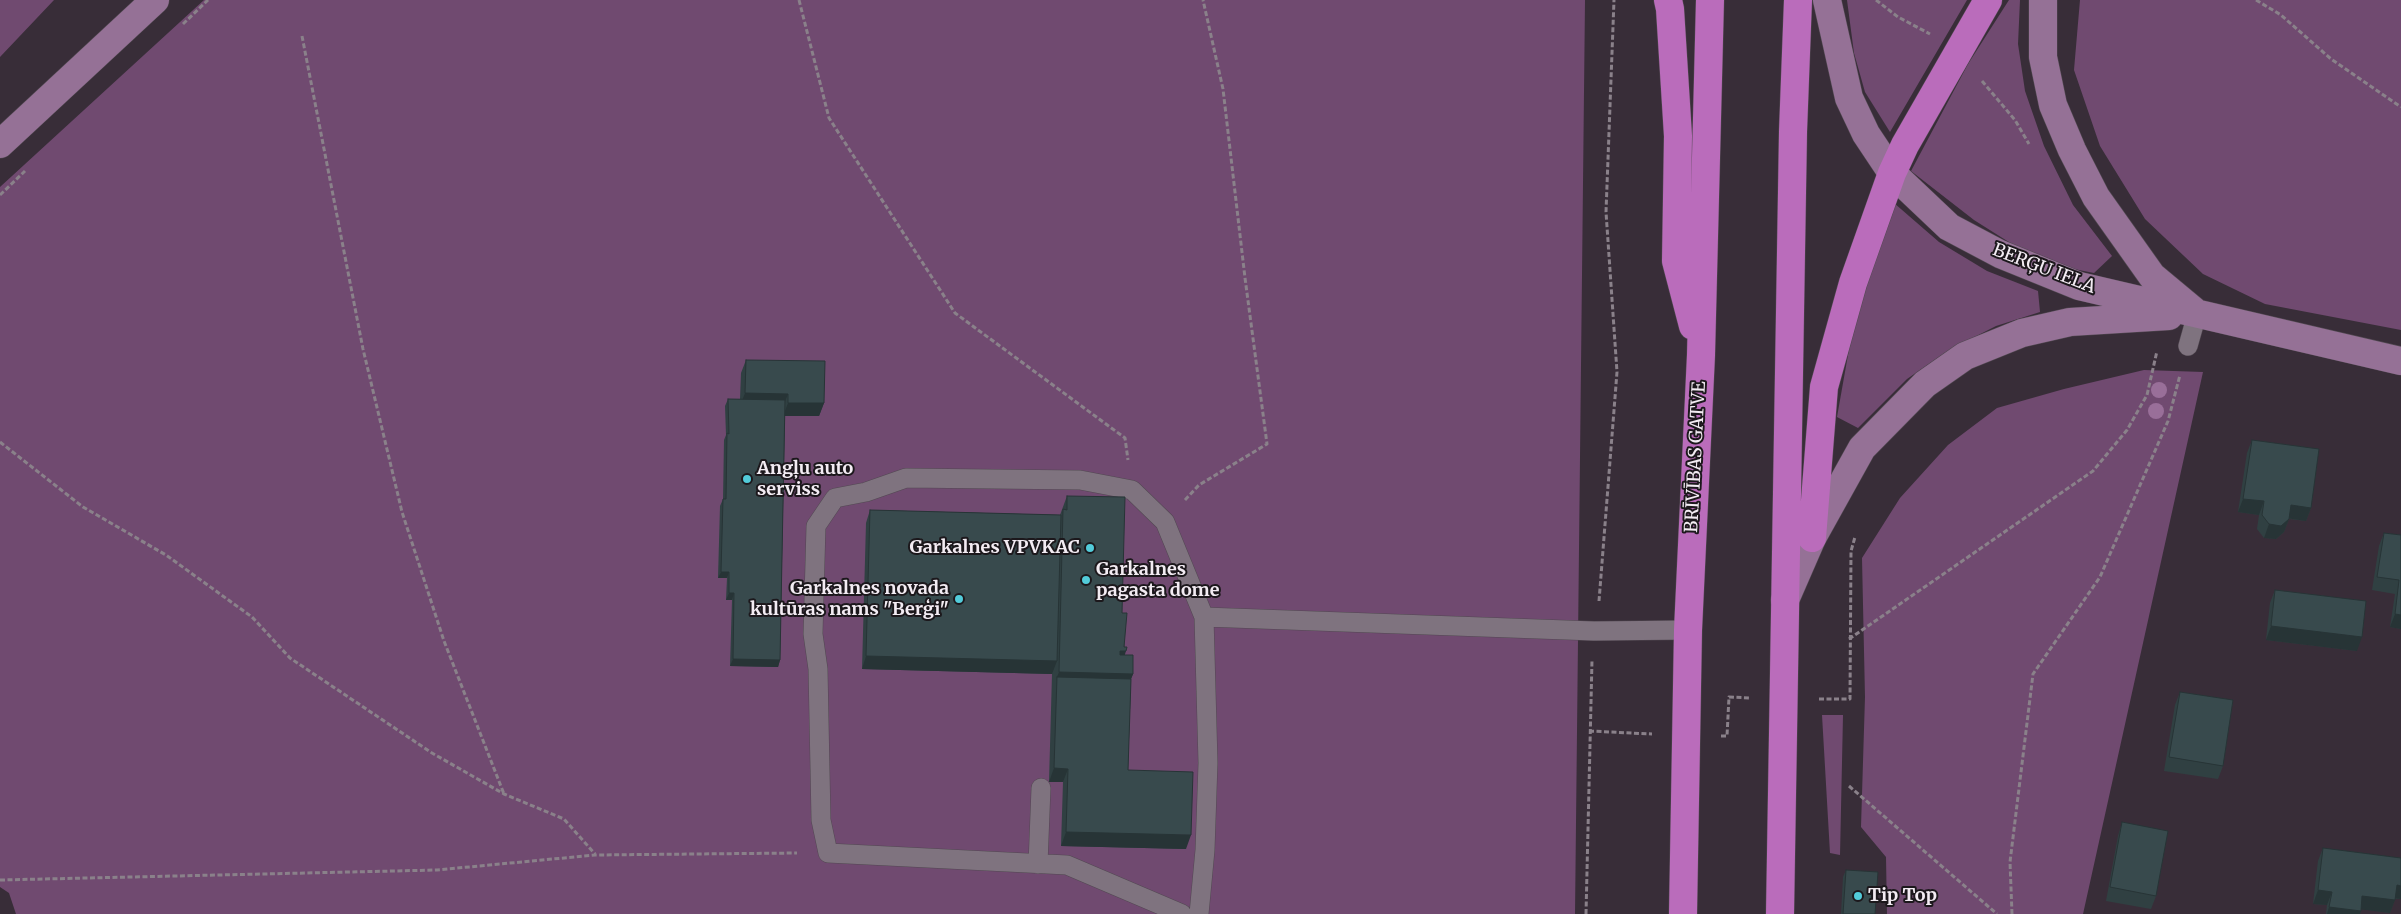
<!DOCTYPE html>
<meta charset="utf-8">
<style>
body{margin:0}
canvas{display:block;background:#382d38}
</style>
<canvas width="2401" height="914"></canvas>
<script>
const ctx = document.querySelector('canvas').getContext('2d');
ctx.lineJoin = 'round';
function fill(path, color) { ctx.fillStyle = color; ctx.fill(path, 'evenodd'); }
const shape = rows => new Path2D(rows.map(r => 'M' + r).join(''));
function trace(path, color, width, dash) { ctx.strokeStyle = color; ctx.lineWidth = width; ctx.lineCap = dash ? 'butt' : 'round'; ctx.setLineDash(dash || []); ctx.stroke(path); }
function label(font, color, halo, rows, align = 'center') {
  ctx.font = font + ' Merriweather,serif'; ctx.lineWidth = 4; ctx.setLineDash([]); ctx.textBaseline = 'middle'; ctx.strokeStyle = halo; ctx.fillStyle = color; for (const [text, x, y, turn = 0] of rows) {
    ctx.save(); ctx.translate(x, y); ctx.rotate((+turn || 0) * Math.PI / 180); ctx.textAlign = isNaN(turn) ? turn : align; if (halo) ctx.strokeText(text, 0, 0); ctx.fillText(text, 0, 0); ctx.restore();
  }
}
fill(shape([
 [0,0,54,0,0,57],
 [204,0,1585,0,1575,914,16,914,9,893,0,887,0,187],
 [1847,0,1967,0,1890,132,1865,92,1854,53],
 [2009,0,2020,0,2018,44,2025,91,2044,146,2073,205,2112,256,2094,273,2074,269,2023,251,1974,220,1911,171,1968,64],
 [2080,0,2401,0,2401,330,2265,304,2203,274,2145,219,2100,146,2074,70],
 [1894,203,1939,242,1987,271,2038,291,2040,312,1996,326,1949,350,1907,379,1858,428,1837,417,1851,338,1868,274],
 [2144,370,2203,372,2083,914,1887,914,1886,857,1861,827,1865,697,1862,558,1900,498,1948,445,1997,408,2064,389],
 [1822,715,1843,715,1840,855,1830,853]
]), '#704a70');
const service = shape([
 [2188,346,2197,314],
 [1204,617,1594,631,1688,630],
 [1038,864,1041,788],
 [1182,914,1067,865,828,853,821,820,818,669,813,634,816,526,835,498,866,492,906,478,1080,480,1132,490,1165,522,1204,617,1208,763,1205,850,1199,914]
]);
const secondary = shape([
 [1827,0,1849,98,1866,134,1892,173,1949,227,2000,254,2079,286,2401,361],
 [2043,0,2043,57,2053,105,2072,150,2096,197,2152,276,2194,311],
 [0,144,155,0],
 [1785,600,1812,538,1862,448,1925,384,1965,356,2022,333,2070,322,2169,316]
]);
const trunk = shape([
 [1668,0,1670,9,1678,136,1676,261,1693,326],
 [1812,538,1824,387,1853,283,1892,173,1905,145,1988,0],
 [1683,914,1688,630,1701,355,1710,0],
 [1780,914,1793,132,1798,0]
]);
trace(service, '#524952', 20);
trace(secondary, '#524952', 29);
trace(trunk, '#524952', 29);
trace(shape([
 [799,0,829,118,955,313,1125,438,1128,460],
 [1876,0,1898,17,1930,34],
 [2256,0,2281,15,2331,59,2401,107],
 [183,24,208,0],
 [302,36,363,349,402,512,444,641,504,794],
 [1982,81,2015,120,2029,144],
 [0,195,25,171],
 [0,442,83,507,166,555,252,617,290,658,432,753,504,794,564,819,595,854],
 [1185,500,1199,485,1267,444,1245,278,1223,89,1203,0],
 [1599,601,1617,372,1606,212,1614,0],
 [1849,639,2093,471,2127,430,2147,395,2157,351],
 [1819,699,1850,699,1851,551,1855,537],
 [1589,731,1652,734],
 [1721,736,1727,736,1729,697,1750,698],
 [1849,786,1997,914],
 [0,880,437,870,595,855,797,853],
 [1586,914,1592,660],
 [2012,914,2010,862,2033,674,2100,577,2168,421,2180,375]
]), '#8a818a', 3, [5, 2.5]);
trace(service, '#7f737f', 19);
trace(secondary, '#957196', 28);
trace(trunk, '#ba6cbb', 28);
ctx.fillStyle = '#996f99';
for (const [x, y] of [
 [2159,390],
 [2156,411]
]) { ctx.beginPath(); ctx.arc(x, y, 8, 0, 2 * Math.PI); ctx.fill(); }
fill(shape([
 [746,360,824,403,819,416,785,416,780,660,778,667,730,666,732,600,726,600,727,578,718,578,720,506,723,499,724,440,726,435,725,406,728,399,740,399,741,373],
 [2252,440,2311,508,2306,521,2289,519,2284,532,2276,539,2264,538,2257,529,2259,515,2238,512,2247,453],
 [1067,496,1122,613,1125,655,1133,674,1131,679,1128,770,1186,849,1061,846,1063,782,1049,782,1052,674,862,669,866,523,870,510,1060,515],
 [2384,533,2401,535,2401,629,2390,627,2395,594,2372,590,2379,546],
 [2275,590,2357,651,2266,640,2270,603],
 [2180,692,2223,766,2218,779,2164,771,2175,705],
 [2122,822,2156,896,2151,909,2106,901,2118,836],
 [2323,848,2401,858,2401,899,2395,899,2390,913,2361,909,2360,914,2326,914,2327,905,2313,904,2318,861],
 [1846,870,1875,914,1841,914,1843,877]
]), '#304042');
fill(shape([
 [745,393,788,394,783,407,740,406],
 [788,403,824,403,819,416,783,416],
 [2243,499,2264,501,2259,515,2238,512],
 [2291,505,2311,508,2306,521,2286,518],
 [2289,519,2284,532,2276,539,2264,538,2269,524],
 [721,572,729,572,727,578,718,578],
 [729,593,734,593,732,600,726,600],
 [2395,614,2401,615,2401,629,2390,627],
 [2271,626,2362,637,2357,651,2266,640],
 [1120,651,1126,651,1120,670],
 [866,656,1057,661,1052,674,862,669],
 [733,659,780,660,778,667,730,666],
 [1059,672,1133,674,1126,692,1057,677],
 [1054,768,1068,769,1063,782,1049,782],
 [1066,832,1191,835,1186,849,1061,846],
 [2397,885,2401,886,2401,899,2392,898],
 [2318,890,2332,892,2327,905,2313,904],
 [2362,896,2395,900,2390,913,2358,909],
 [2329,907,2361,911,2360,914,2327,914]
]), '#273436');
const building = shape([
 [746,360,825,361,824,403,788,403,788,394,745,393,746,360],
 [728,399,785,400,780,660,733,659,734,593,729,593,729,572,721,572,723,499,726,499,727,433,729,434,728,399],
 [2252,440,2319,449,2311,508,2291,505,2289,519,2281,526,2269,524,2262,515,2264,501,2243,499,2252,440],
 [1067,496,1125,497,1122,613,1127,613,1124,647,1127,647,1126,651,1120,651,1120,655,1133,655,1133,674,1059,672,1063,509,1067,510,1067,496],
 [870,510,1061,515,1057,661,866,656,870,510],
 [2384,533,2401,535,2401,615,2395,614,2399,580,2377,577,2384,533],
 [2275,590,2366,601,2362,637,2271,626,2275,590],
 [1057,677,1131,679,1128,770,1193,772,1191,835,1066,832,1068,769,1054,768,1057,677],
 [2180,692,2233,700,2223,766,2169,757,2180,692],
 [2122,822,2168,831,2156,896,2110,887,2122,822],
 [2323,848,2401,858,2401,886,2397,885,2395,900,2362,896,2361,911,2329,907,2332,892,2318,890,2323,848],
 [1846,870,1878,872,1875,914,1843,914,1846,870]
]);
fill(building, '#384a4d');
trace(building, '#273436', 1);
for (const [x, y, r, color] of [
 [747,479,5,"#52cbd9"],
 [1090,548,5,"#52cbd9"],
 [1086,580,5,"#52cbd9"],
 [959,599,5,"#52cbd9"],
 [1858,896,5,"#52cbd9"]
]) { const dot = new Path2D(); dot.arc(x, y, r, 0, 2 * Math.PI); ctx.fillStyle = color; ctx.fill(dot); trace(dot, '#1c181c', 2); }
label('18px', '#f3ecf3', '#1c181c', [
 ["BERĢU IELA",2044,269,21],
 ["BRĪVĪBAS GATVE",1696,457,-87]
]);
label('bold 18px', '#f3ecf3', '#1c181c', [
 ["Angļu auto",757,469],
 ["serviss",757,490],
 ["Garkalnes VPVKAC",1080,548,"right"],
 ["Garkalnes",1096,570],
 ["pagasta dome",1096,591],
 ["Garkalnes novada",949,589,"right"],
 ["kultūras nams \"Berģi\"",949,610,"right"],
 ["Tip Top",1868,896]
], 'left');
</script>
